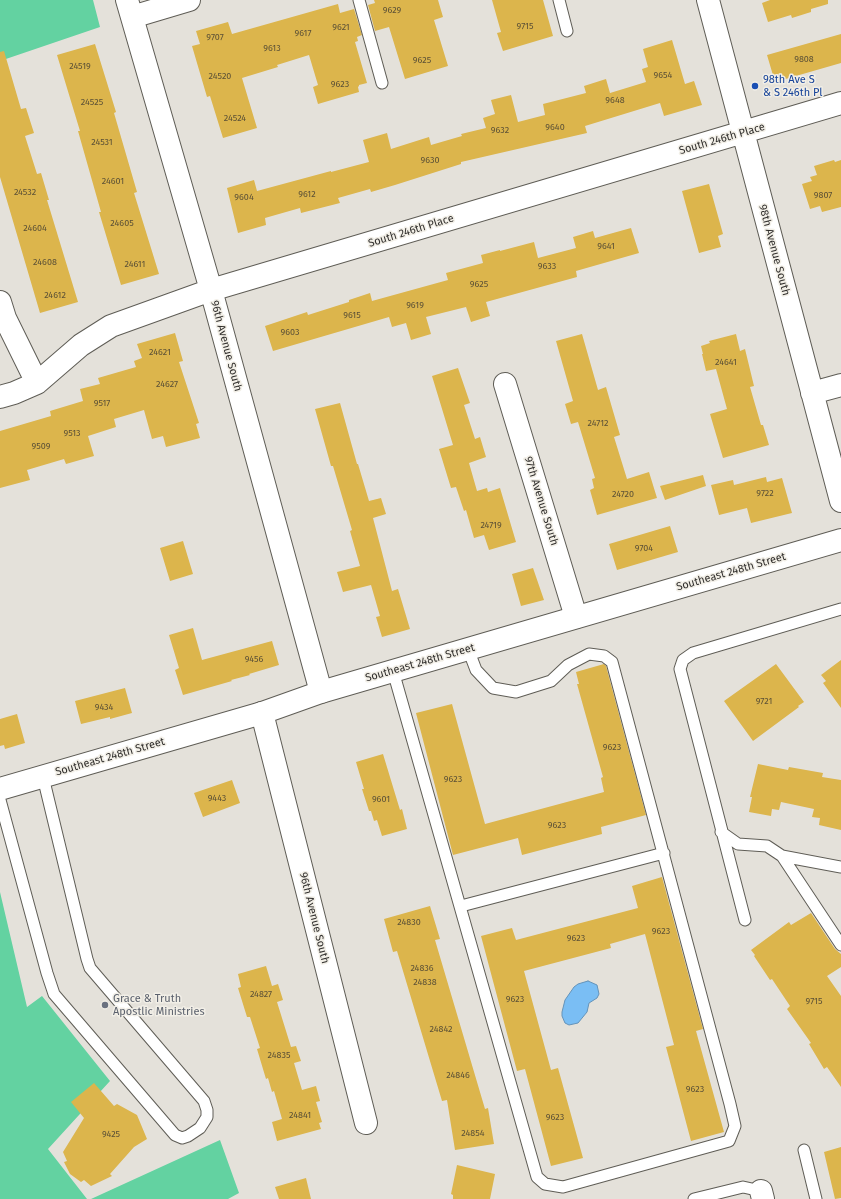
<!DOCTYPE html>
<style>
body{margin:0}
canvas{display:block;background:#e4e1da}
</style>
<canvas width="841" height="1199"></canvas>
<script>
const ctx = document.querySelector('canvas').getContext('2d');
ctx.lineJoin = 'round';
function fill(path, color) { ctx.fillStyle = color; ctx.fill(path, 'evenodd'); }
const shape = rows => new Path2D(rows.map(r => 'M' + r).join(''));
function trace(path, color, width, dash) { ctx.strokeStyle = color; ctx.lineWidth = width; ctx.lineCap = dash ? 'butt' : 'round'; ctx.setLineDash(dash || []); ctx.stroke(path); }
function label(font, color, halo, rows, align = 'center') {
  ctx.font = font + ' "Fira Sans",sans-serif'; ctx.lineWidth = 3; ctx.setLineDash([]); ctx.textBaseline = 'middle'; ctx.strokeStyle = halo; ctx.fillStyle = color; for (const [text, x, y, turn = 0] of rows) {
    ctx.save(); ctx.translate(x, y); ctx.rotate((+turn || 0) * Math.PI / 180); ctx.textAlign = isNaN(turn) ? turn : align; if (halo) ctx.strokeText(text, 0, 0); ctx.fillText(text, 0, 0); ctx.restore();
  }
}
fill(shape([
 [0,0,93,0,100,27,0,61],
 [0,892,27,1007,42,996,110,1081,48,1149,87,1199,0,1199],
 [220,1140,239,1193,228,1199,91,1199]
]), '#63d2a1');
const water = shape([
 [588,981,597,985,599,994,597,998,589,1003,587,1012,578,1023,569,1025,565,1023,562,1016,562,1012,565,1000,574,987,578,984,588,981]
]);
fill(water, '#7abef4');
trace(water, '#6493b9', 1);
fill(shape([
 [374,0,438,0,443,17,434,20,448,66,405,79,389,27,375,31,368,5,375,3],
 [492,0,543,0,553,36,503,51,497,33,501,32],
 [770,0,828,0,828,4,811,9,811,12,792,18,791,15,768,22,762,3],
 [338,4,340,13,354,9,362,35,357,37,358,41,355,42,367,83,359,85,359,86,358,87,359,92,318,104,313,87,318,85,309,55,277,65,278,67,242,78,257,128,223,138,210,96,207,97,192,46,200,44,196,31,228,22,232,34],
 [841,34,841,63,775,82,767,55],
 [672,40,685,84,694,81,702,105,664,116,660,103,585,126,587,133,461,162,461,164,395,185,371,192,370,189,338,198,340,203,301,213,300,208,265,218,266,225,238,233,227,188,254,180,257,191,331,171,331,172,369,162,363,140,387,133,391,149,429,137,431,145,462,136,461,134,486,128,483,118,495,114,491,100,511,95,518,122,545,115,543,104,586,93,584,86,606,79,610,93,646,82,642,69,648,67,643,49],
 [95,44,116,112,114,113,137,192,134,193,159,274,121,285,99,212,101,212,78,131,80,131,57,55],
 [4,51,21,109,26,108,34,133,25,136,37,174,41,173,49,200,47,200,78,302,40,313,0,177,0,52],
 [834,160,835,162,841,160,841,207,822,212,820,206,810,209,802,184,812,181,810,177,817,175,814,166],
 [709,184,723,234,718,236,721,247,699,253,682,191],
 [631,228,639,253,576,271,577,277,486,302,490,316,471,322,466,307,426,317,431,334,411,340,406,323,392,327,389,317,273,351,265,326,307,312,308,315,349,302,349,300,370,293,372,301,448,280,446,273,483,263,481,255,500,250,500,251,534,242,538,258,576,248,573,237,593,231,595,238],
 [175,333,183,361,179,362,199,423,196,424,200,438,166,447,163,436,152,439,144,410,114,419,116,427,88,436,94,456,66,464,64,459,27,470,30,480,0,488,0,431,51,416,50,411,83,401,80,389,100,384,98,378,136,367,134,361,142,358,137,344],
 [582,334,598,390,606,387,620,435,614,437,627,479,649,472,657,498,597,515,590,490,594,488,592,479,595,478,578,422,571,424,565,404,573,401,556,341],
 [736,334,740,351,745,349,754,386,750,387,761,425,763,425,769,445,723,458,710,414,727,409,716,369,706,371,702,354,703,354,701,346,710,343,709,341],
 [458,368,470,403,464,405,475,439,480,437,486,457,469,463,477,491,487,488,488,492,500,488,516,542,489,550,484,535,474,538,466,510,464,511,456,487,451,488,439,449,453,445,432,376],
 [340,403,357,464,358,464,369,501,381,498,386,514,373,518,392,591,398,589,410,629,382,637,376,617,380,616,371,585,343,592,337,572,360,566,350,531,352,530,333,466,331,466,315,409],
 [703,475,706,486,665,500,660,486],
 [766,477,767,482,782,478,792,513,751,523,747,508,719,515,711,485,733,480,734,485],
 [670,526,678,552,617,570,609,544],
 [183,541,193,574,170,581,160,548],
 [533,568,544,600,521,606,512,574],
 [193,628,202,660,272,641,279,665,249,674,250,675,231,680,232,681,183,695,175,670,179,668,169,635],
 [841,660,841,708,823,683,826,681,821,675],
 [604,664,606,666,646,815,601,827,602,834,522,855,518,838,453,855,416,713,452,704,485,824,604,792,601,778,603,777,577,684,579,684,576,672],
 [776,664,804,702,798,706,799,707,753,741,724,701],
 [125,688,132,713,110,719,110,717,81,724,75,701],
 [17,714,25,743,5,749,4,745,0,746,0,719],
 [383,754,400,810,402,809,407,829,382,836,377,820,374,821,371,811,369,811,362,789,364,789,356,762],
 [758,764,788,770,789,767,823,773,822,777,841,780,841,830,819,825,820,818,812,817,814,809,781,802,779,810,772,809,771,816,749,812,752,797,750,797],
 [232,780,240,803,203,817,194,793],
 [662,877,703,1029,696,1031,724,1132,691,1141,666,1047,674,1045,645,934,610,944,611,948,524,971,551,1070,558,1068,583,1158,551,1166,525,1069,517,1071,481,936,512,928,516,940,638,908,632,886],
 [430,906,440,939,435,940,485,1109,488,1108,494,1144,455,1150,447,1100,442,1101,397,951,393,952,384,919],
 [811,913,835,949,841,954,841,967,827,976,841,996,841,1087,827,1067,824,1069,809,1044,811,1043,787,1009,790,1006,772,979,770,980,754,956,755,955,751,950,789,922,791,925],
 [266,966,272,986,278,984,283,1000,277,1002,291,1047,296,1046,301,1061,294,1063,302,1090,316,1086,320,1101,316,1102,322,1122,319,1123,321,1129,277,1141,272,1122,282,1119,274,1091,272,1092,268,1078,266,1079,257,1049,260,1048,250,1017,247,1017,238,988,241,987,238,974],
 [94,1083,114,1106,117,1104,137,1115,147,1139,134,1147,110,1174,112,1176,91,1186,84,1180,81,1182,70,1174,64,1162,67,1161,63,1152,84,1118,71,1102],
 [841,1147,841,1198,835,1199,824,1152],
 [457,1165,495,1174,490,1199,453,1199,453,1195,451,1194],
 [306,1178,311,1199,279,1199,275,1187]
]), '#dcb54c');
const service = shape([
 [359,0,382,83],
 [559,0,567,31],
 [393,671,537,1177,545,1184,563,1187,729,1141,735,1126,730,1104,612,662,604,656,589,654,568,665,551,681,516,692,493,688,476,670,468,649],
 [0,800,47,973,54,994,175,1135,182,1138,188,1136,200,1128,207,1117,207,1110,204,1101,90,968,87,959,43,777],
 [721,832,738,844,767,846,782,856,841,945],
 [782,856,841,867],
 [461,906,664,853],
 [745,920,680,669,683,660,693,653,841,609],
 [804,1150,816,1199],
 [694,1199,743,1187,761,1191]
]);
const minor = shape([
 [127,0,211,290,321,692],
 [708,0,841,501],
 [132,17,189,0],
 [0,302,5,318,37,383],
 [505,384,576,617],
 [812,393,841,385],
 [0,397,14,393,37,383,81,345,111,326,211,290,841,103],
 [262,713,366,1123],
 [761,1191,763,1199]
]);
const tertiary = shape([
 [0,789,262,713,321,692,841,540]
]);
trace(service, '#5f5d56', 13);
trace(minor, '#5f5d56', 24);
trace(tertiary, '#5f5d56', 24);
trace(service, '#fff', 11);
trace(minor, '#fff', 22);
trace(tertiary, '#fff', 22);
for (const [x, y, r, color] of [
 [755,86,4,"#1a4fb4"],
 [105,1005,4,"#6b7280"]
]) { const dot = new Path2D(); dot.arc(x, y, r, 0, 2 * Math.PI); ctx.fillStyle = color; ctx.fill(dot); trace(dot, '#f2efe7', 1.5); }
label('9px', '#5c5136', null, [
 ["9629",392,10],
 ["9715",525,26],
 ["9621",341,27],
 ["9617",303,33],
 ["9707",215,37],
 ["9613",272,48],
 ["9808",804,59],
 ["9625",422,60],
 ["24519",80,66],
 ["9654",663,75],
 ["24520",220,76],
 ["9623",340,84],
 ["9648",615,100],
 ["24525",92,102],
 ["24524",235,118],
 ["9640",555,127],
 ["9632",500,130],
 ["24531",102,142],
 ["9630",430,160],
 ["24601",113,181],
 ["24532",25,192],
 ["9612",307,194],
 ["9807",823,195],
 ["9604",244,197],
 ["24605",122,223],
 ["24604",35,228],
 ["9641",606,246],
 ["24608",45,262],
 ["24611",135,264],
 ["9633",547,266],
 ["9625",479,284],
 ["24612",55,295],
 ["9619",415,305],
 ["9615",352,315],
 ["9603",290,332],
 ["24621",160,352],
 ["24641",726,362],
 ["24627",167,384],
 ["9517",102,403],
 ["24712",598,423],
 ["9513",72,433],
 ["9509",41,446],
 ["9722",765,493],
 ["24720",623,494],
 ["24719",491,525],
 ["9704",644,548],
 ["9456",254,659],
 ["9721",764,701],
 ["9434",104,707],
 ["9623",612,747],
 ["9623",453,779],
 ["9443",217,798],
 ["9601",381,799],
 ["9623",557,825],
 ["24830",409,922],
 ["9623",661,931],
 ["9623",576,938],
 ["24836",422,968],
 ["24838",425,982],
 ["24827",261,994],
 ["9623",515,999],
 ["9715",814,1001],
 ["24842",441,1029],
 ["24835",279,1055],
 ["24846",458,1075],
 ["9623",695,1089],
 ["24841",300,1115],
 ["9623",555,1117],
 ["24854",473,1133],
 ["9425",111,1134]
]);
label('11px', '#164399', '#f2efe7', [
 ["98th Ave S",763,80],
 ["& S 246th Pl",763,93]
], 'left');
label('11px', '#32302e', '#f2efe7', [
 ["South 246th Place",722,139,-16],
 ["South 246th Place",411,231,-17],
 ["98th Avenue South",774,250,75],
 ["96th Avenue South",226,346,75],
 ["97th Avenue South",541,501,73],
 ["Southeast 248th Street",731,572,-16],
 ["Southeast 248th Street",420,663,-16],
 ["Southeast 248th Street",110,757,-16],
 ["96th Avenue South",314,918,76]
]);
label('11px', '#5b616d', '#f2efe7', [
 ["Grace & Truth",113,999],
 ["Apostlic Ministries",113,1012]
], 'left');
</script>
